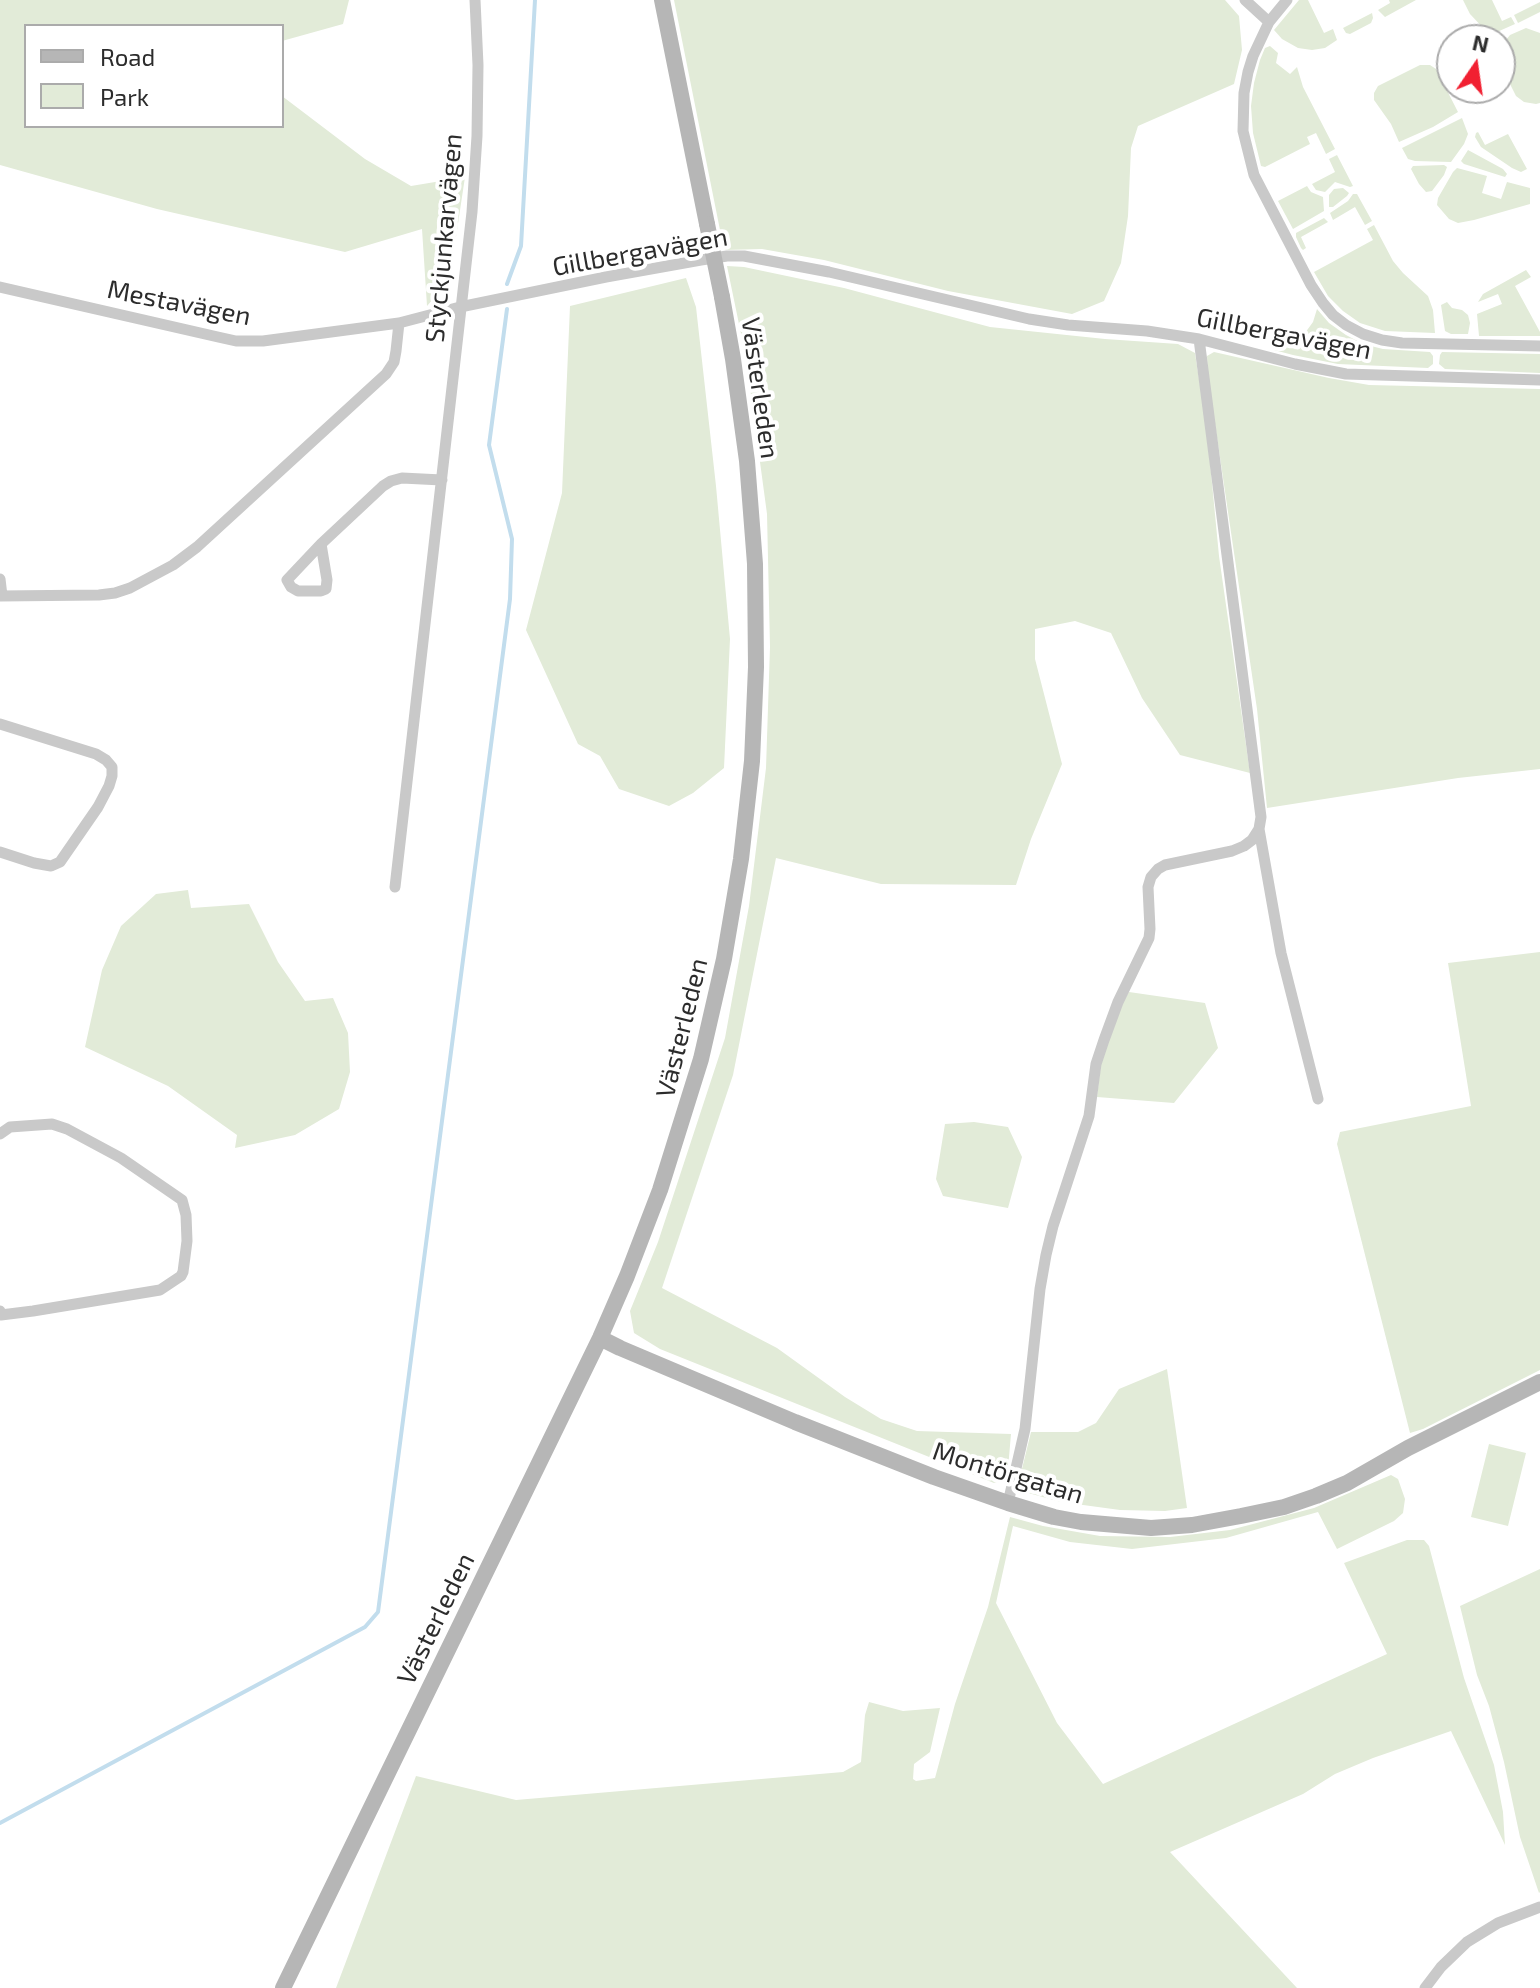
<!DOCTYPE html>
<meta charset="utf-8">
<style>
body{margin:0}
#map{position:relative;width:1540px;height:1988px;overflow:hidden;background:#fff;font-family:"Exo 2",sans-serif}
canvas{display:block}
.legend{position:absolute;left:24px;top:24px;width:260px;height:104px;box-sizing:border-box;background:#fff;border:2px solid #ababab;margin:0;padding:10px 14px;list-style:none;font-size:24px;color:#2c2c2c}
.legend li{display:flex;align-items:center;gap:16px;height:40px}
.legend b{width:40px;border:2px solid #ababab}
.north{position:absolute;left:1436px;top:24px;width:80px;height:80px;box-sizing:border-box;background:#fff;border:2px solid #ababab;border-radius:50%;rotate:13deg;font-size:22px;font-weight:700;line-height:32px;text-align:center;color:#2c2c2c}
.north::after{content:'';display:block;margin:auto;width:28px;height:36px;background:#f12031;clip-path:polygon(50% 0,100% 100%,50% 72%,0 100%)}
</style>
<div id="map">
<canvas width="1540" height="1988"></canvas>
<ul class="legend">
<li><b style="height:10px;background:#b6b6b6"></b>Road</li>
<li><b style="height:22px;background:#e2ebd8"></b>Park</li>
</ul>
<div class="north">N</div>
</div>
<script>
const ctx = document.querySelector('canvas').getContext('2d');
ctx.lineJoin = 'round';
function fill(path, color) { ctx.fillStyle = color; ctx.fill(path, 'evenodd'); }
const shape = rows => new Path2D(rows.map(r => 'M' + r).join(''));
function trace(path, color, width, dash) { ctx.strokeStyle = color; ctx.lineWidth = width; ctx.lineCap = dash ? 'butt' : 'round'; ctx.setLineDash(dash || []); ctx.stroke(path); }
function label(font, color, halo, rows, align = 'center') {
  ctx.font = font + ' "Exo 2",sans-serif'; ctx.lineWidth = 8; ctx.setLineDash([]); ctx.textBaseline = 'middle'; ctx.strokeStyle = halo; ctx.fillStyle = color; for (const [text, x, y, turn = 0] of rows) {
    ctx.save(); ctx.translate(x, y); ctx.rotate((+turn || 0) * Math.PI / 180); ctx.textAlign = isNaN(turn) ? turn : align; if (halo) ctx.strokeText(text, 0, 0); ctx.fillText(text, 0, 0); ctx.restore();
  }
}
fill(shape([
 [0,0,349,0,343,24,282,41,282,26,26,26,26,126,282,126,282,96,365,159,411,186,465,177,451,270,441,290,427,306,422,229,345,252,157,209,0,165],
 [674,0,1225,0,1239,16,1242,50,1234,84,1138,126,1131,148,1128,216,1121,263,1104,301,1072,314,948,291,824,260,762,249,724,250],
 [1299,0,1308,0,1324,33,1333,29,1337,40,1325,48,1312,50,1298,48,1282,39,1274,30],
 [1389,0,1416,0,1385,17,1378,10,1390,3],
 [1463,0,1492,0,1502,21,1511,17,1515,24,1497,32,1485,30,1470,14],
 [1540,2,1540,12,1518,23,1514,15],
 [1372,13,1373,18,1371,23,1350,34,1346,33,1343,28],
 [1526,28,1540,33,1540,103,1536,104,1524,102,1516,96,1500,64,1501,46,1510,35],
 [1270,46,1278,53,1276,63,1290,74,1297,67,1303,87,1335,149,1326,154,1316,133,1307,137,1310,144,1265,167,1261,166,1253,133,1251,106,1254,83,1260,60,1265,48],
 [1420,65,1430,65,1436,69,1458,112,1433,127,1399,142,1391,124,1374,100,1374,93,1378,86],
 [1462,118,1468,134,1464,144,1451,162,1415,161,1408,159,1402,148],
 [1478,132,1485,145,1508,134,1527,169,1521,172,1512,168,1481,147,1475,137,1476,133],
 [1468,150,1503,169,1507,174,1505,177,1464,164,1461,161],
 [1337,155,1353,186,1350,187,1335,182,1325,192,1316,190,1312,184,1335,172,1329,159],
 [1444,165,1447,167,1444,175,1432,191,1426,192,1419,184,1411,169,1413,166],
 [1457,168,1487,176,1482,193,1501,199,1507,182,1530,188,1530,204,1474,220,1458,223,1449,219,1437,205,1438,198,1453,172],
 [1307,186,1311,192,1323,197,1324,211,1293,229,1278,201],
 [1343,188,1349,193,1347,196,1333,207,1329,207,1329,195,1334,189],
 [1353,194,1357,194,1372,221,1365,225,1355,207,1333,220,1330,213,1348,201],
 [1324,218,1328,222,1301,237,1306,248,1303,250,1301,248,1296,237,1296,233],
 [1374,225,1393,261,1403,273,1428,296,1433,310,1435,333,1385,331,1360,323,1343,311,1328,296,1314,272,1373,240,1367,229],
 [727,266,744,267,844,288,990,327,1105,339,1178,344,1195,353,1207,431,1219,556,1250,773,1180,755,1142,698,1111,633,1075,621,1035,629,1035,659,1062,764,1031,839,1016,885,881,884,776,858,733,1075,662,1288,777,1348,845,1397,881,1419,917,1431,1011,1434,1007,1480,994,1483,660,1349,634,1333,630,1311,658,1242,725,1038,749,906,766,768,770,647,767,514,746,358],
 [1526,270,1531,277,1515,286,1540,332,1540,336,1479,336,1477,314,1502,304,1498,294,1478,302,1483,294],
 [686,278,696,307,716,486,730,639,724,768,693,793,669,806,619,789,600,756,578,744,526,630,562,493,570,306],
 [1447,302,1452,308,1462,310,1468,315,1470,323,1468,334,1451,334,1445,331,1441,305],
 [1317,309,1329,323,1346,335,1363,344,1383,349,1430,352,1433,356,1433,364,1428,368,1338,364,1293,355,1274,350,1305,333,1313,322],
 [1214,352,1329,378,1369,385,1540,389,1540,769,1458,778,1267,808,1257,709,1208,376,1207,356],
 [1442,352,1540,354,1540,373,1445,369,1439,364,1440,355],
 [188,890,191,908,249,904,278,962,305,1001,333,998,348,1033,350,1072,339,1109,295,1135,235,1148,237,1135,168,1086,85,1047,102,970,121,926,156,894],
 [1540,952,1540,1370,1423,1429,1410,1433,1337,1144,1340,1132,1471,1106,1448,963],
 [1129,992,1205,1003,1218,1048,1174,1103,1097,1097,1101,1064,1118,1011],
 [974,1122,1008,1127,1022,1157,1008,1208,943,1196,936,1179,945,1124],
 [1167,1369,1187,1508,1165,1511,1120,1510,1061,1502,1021,1491,1019,1481,1031,1432,1078,1432,1096,1423,1119,1389],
 [1489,1444,1526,1453,1508,1526,1471,1517],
 [1391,1475,1398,1479,1405,1499,1403,1513,1394,1521,1337,1549,1318,1512,1226,1538,1132,1549,1070,1542,1013,1526,996,1603,1057,1723,1103,1784,1387,1654,1344,1563,1407,1540,1424,1540,1429,1546,1464,1678,1494,1765,1503,1812,1505,1845,1451,1731,1373,1758,1335,1774,1303,1794,1170,1852,1297,1988,336,1988,416,1776,516,1800,843,1772,861,1762,865,1715,869,1702,903,1711,940,1708,930,1752,914,1764,913,1779,916,1781,935,1778,955,1704,988,1607,1010,1517,1043,1526,1100,1536,1170,1537,1230,1530,1314,1508],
 [1540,1569,1540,1892,1539,1893,1520,1837,1504,1762,1489,1706,1477,1675,1460,1606]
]), '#e2ebd8');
trace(shape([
 [507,284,521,246,535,0],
 [0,1823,365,1627,378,1612,510,599,512,539,489,445,507,309]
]), '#c2dded', 4);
trace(shape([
 [1245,0,1269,22],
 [1287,0,1269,22,1253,56,1248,72,1244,93,1243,131,1254,175,1311,285,1323,303,1333,315,1346,325,1363,334,1382,340,1402,343,1540,346],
 [0,287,218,337,236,341,263,341,399,323,460,307,606,277,701,260,727,256,744,256,829,272,1029,319,1068,325,1147,331,1199,339,1295,364,1346,374,1540,380],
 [1199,339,1261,817,1259,829,1281,953,1318,1099],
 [321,544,327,580,326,589,321,591,298,591,291,587,287,580,321,544,383,486,391,481,402,478,442,480],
 [0,579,2,596],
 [0,596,99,595,115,593,130,588,173,565,197,547,386,374,394,362,396,351,399,323],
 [0,724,96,754,106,760,112,767,112,776,109,786,98,807,60,862,51,866,34,863,0,852],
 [395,887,472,212,477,136,478,65,475,0],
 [0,1134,10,1127,52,1124,67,1129,121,1158,182,1200,186,1215,187,1241,183,1272,181,1276,160,1290,33,1311,1,1315,0,1311],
 [1008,1503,1025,1429,1040,1289,1046,1255,1053,1226,1089,1116,1096,1064,1104,1040,1118,1002,1149,938,1150,929,1148,887,1151,877,1158,869,1165,865,1232,851,1244,846,1252,840,1259,829],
 [1425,1988,1441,1967,1467,1942,1498,1923,1540,1907]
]), '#c9c9c9', 11);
trace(shape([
 [662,0,707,224],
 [600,1338,620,1348,795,1422,934,1477,1008,1503,1054,1517,1081,1522,1151,1528,1192,1525,1241,1516,1284,1507,1316,1496,1347,1483,1408,1448,1540,1382],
 [283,1988,600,1338,627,1276,660,1190,701,1059,724,959,741,859,752,761,756,667,755,564,747,461,733,359,722,297]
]), '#b6b6b6', 16);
trace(shape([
 [707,224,722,297]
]), '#b6b6b6', 16);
label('26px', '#2c2c2c', '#fff', [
 ["Styckjunkarvägen",444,238,-85],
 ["Gillbergavägen",640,252,-10],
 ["Mestavägen",179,303,11],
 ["Gillbergavägen",1284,334,11],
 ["Västerleden",760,388,82],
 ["Västerleden",682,1028,-76],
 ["Montörgatan",1008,1473,17],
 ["Västerleden",436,1619,-64]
]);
</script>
